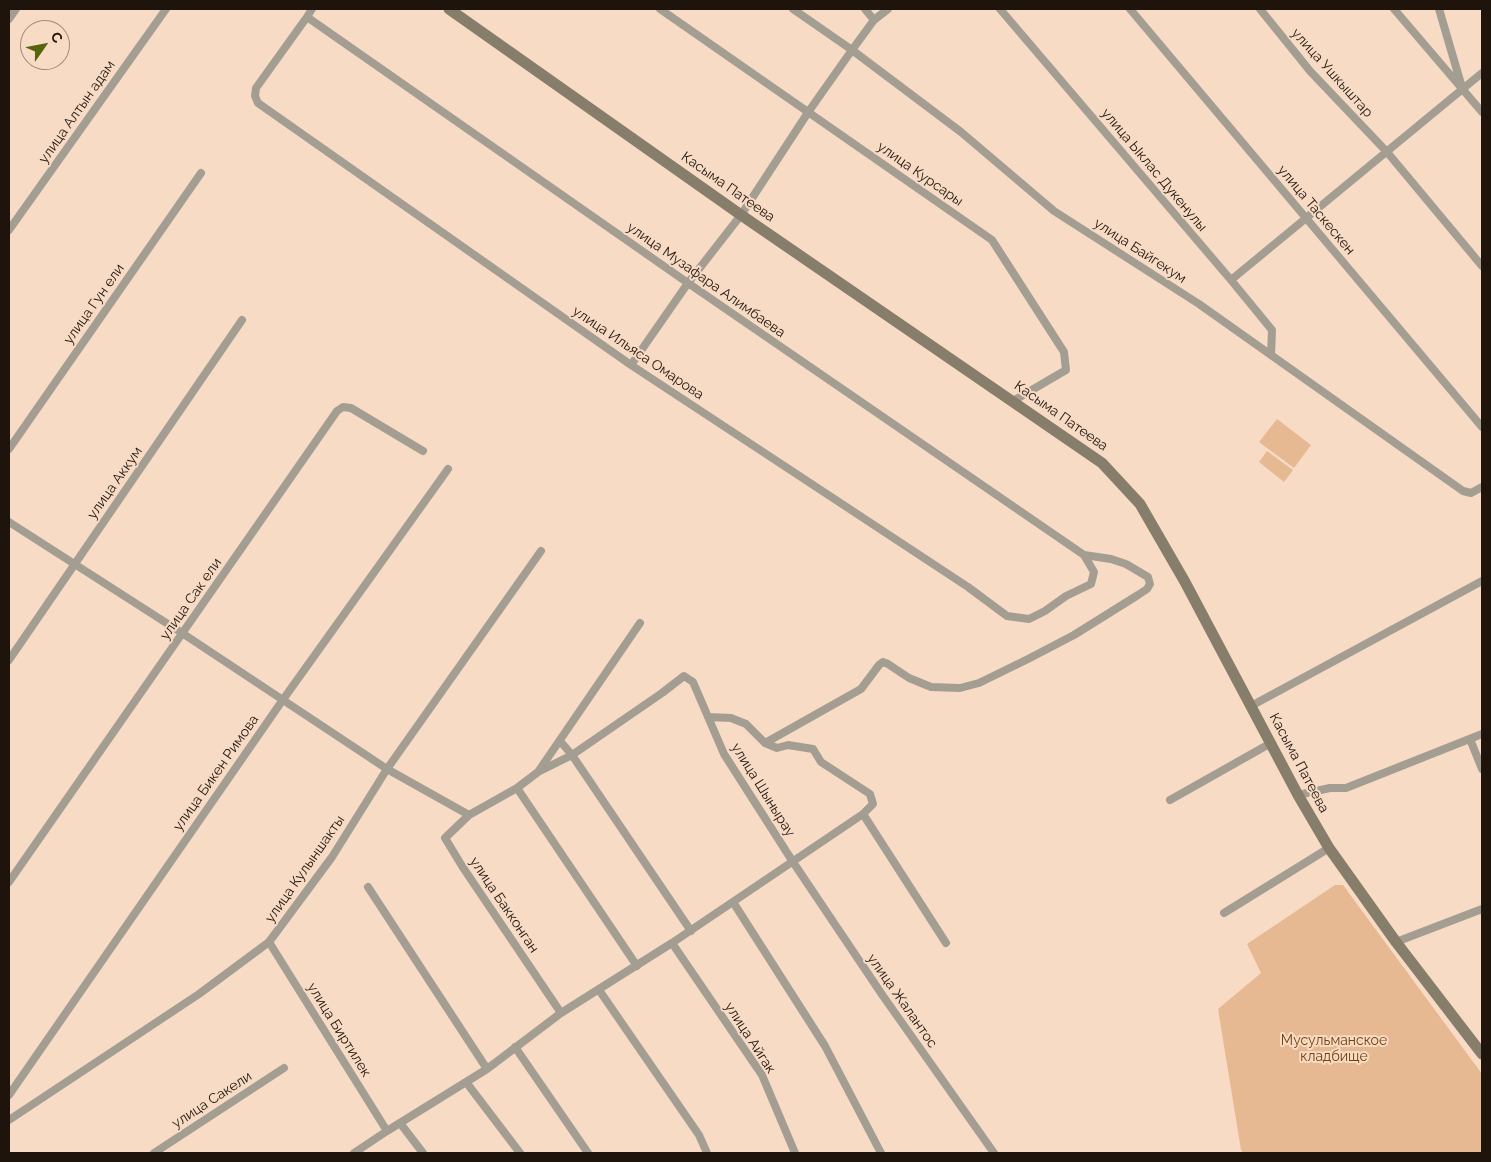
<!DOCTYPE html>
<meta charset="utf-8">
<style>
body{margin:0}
#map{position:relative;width:1491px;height:1162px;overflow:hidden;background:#f7dbc5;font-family:Raleway,sans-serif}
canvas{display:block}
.frame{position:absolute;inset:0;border:10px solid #1e140c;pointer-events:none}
.north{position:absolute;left:20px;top:20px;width:50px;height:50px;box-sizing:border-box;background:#f7dbc5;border:1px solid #a08b7b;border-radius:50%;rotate:57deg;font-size:14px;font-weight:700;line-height:20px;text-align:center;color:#1e140c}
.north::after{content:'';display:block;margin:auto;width:18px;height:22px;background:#56650b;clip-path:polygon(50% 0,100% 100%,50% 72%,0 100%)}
</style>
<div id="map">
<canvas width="1491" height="1162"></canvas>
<div class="frame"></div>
<div class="north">С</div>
</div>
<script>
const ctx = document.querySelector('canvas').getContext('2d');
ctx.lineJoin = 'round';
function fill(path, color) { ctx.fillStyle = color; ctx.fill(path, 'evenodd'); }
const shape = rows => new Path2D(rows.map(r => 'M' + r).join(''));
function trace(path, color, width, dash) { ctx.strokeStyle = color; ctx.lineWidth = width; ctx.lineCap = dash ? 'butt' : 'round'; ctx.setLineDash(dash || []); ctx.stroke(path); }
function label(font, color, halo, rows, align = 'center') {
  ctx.font = font + ' Raleway,sans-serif'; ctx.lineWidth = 4; ctx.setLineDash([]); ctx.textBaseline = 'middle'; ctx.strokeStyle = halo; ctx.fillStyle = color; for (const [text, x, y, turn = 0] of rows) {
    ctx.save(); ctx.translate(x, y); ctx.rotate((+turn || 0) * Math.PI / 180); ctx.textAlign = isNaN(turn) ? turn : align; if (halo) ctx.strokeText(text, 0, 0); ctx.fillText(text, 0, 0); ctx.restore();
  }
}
fill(shape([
 [1277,419,1311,445,1294,468,1259,442],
 [1267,451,1293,470,1284,482,1259,462],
 [1335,885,1343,885,1482,1074,1482,1153,1243,1153,1241,1150,1218,1009,1261,973,1247,944]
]), '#e7b993');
trace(shape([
 [660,9,992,240,1064,352,1066,370,1013,401],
 [793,9,852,50,961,132,1054,211,1199,304,1463,491,1471,493,1482,487],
 [865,9,874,20],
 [1000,9,1231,280,1272,330,1271,355],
 [1130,9,1482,427],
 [1260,9,1310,71,1387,152,1482,266],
 [1394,9,1482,112],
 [1439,9,1461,84],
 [307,17,256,88,255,96,258,103,631,365,968,587,1007,616,1029,619,1045,611,1066,596,1091,584,1094,572,1084,555,688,283,307,17,312,9],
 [9,19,16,9],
 [9,230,166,9],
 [1231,280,1482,73],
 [631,365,688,283,741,215,809,111,852,50,874,20,888,9],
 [9,449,201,173],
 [9,522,182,633,387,769,469,815],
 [9,660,242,320],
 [1251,706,1482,581],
 [1470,739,1482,769],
 [560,741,572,755,691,931],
 [765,743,861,689,879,665,883,662,888,664,909,678,931,687,960,688,979,683,1028,659,1074,635,1138,595,1147,589,1150,584,1148,577,1126,564,1111,559,1084,555],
 [538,772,572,755,662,693,684,676,693,682,724,754,793,862,883,996,994,1153],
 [517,788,637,966],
 [1298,795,1330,788,1346,788,1482,734],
 [1170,800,1271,743],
 [863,814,946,943],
 [9,882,337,411,343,407,351,408,423,451],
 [368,887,487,1069],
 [733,902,825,1046,881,1153],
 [1224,913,1329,848],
 [269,942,387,1131],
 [1396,942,1482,909],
 [672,943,762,1075,795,1153],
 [599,990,699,1135,707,1153],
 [561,1013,462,866,445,838,469,815,517,788,538,772,640,623],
 [515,1047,588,1153],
 [466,1082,520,1153],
 [9,1095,282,701,448,469],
 [9,1120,199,994,269,942,332,857,387,769,541,551],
 [400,1123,423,1153],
 [154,1153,284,1068],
 [354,1153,387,1131,487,1069,561,1013,672,943,863,814,873,804,870,794,821,762,813,749,788,745,777,748,765,743,746,724,731,718,709,717]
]), '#a49e92', 8);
trace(shape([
 [449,9,741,215,1102,463,1140,504,1185,582,1298,795,1329,848,1396,942,1482,1054]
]), '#867e6b', 11);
label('14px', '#1e140c', '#f7dbc5', [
 ["улица Ушкыштар",1332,73,48],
 ["улица Алтын адам",77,112,-55],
 ["улица Ыклас Дукенулы",1154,170,50],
 ["улица Курсары",920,174,35],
 ["Касыма Патеева",728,187,35],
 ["улица Таскескен",1316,210,50],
 ["улица Байгекум",1140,251,33],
 ["улица Музафара Алимбаева",706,280,35],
 ["улица Гун ели",94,304,-55],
 ["улица Ильяса Омарова",638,353,34],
 ["Касыма Патеева",1061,416,35],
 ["улица Аккум",115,483,-55],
 ["улица Сак ели",191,599,-55],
 ["Касыма Патеева",1299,763,62],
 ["улица Бикен Римова",216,773,-55],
 ["улица Шынырау",763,790,58],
 ["улица Кулыншакты",305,869,-55],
 ["улица Бакконган",504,905,56],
 ["улица Жалантос",902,1001,55],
 ["улица Биртилек",339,1030,58],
 ["улица Айгак",750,1038,57],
 ["улица Сакели",212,1100,-33]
]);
label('14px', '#744109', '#f7dbc5', [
 ["Мусульманское",1334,1041],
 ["кладбище",1334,1057]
]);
</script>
